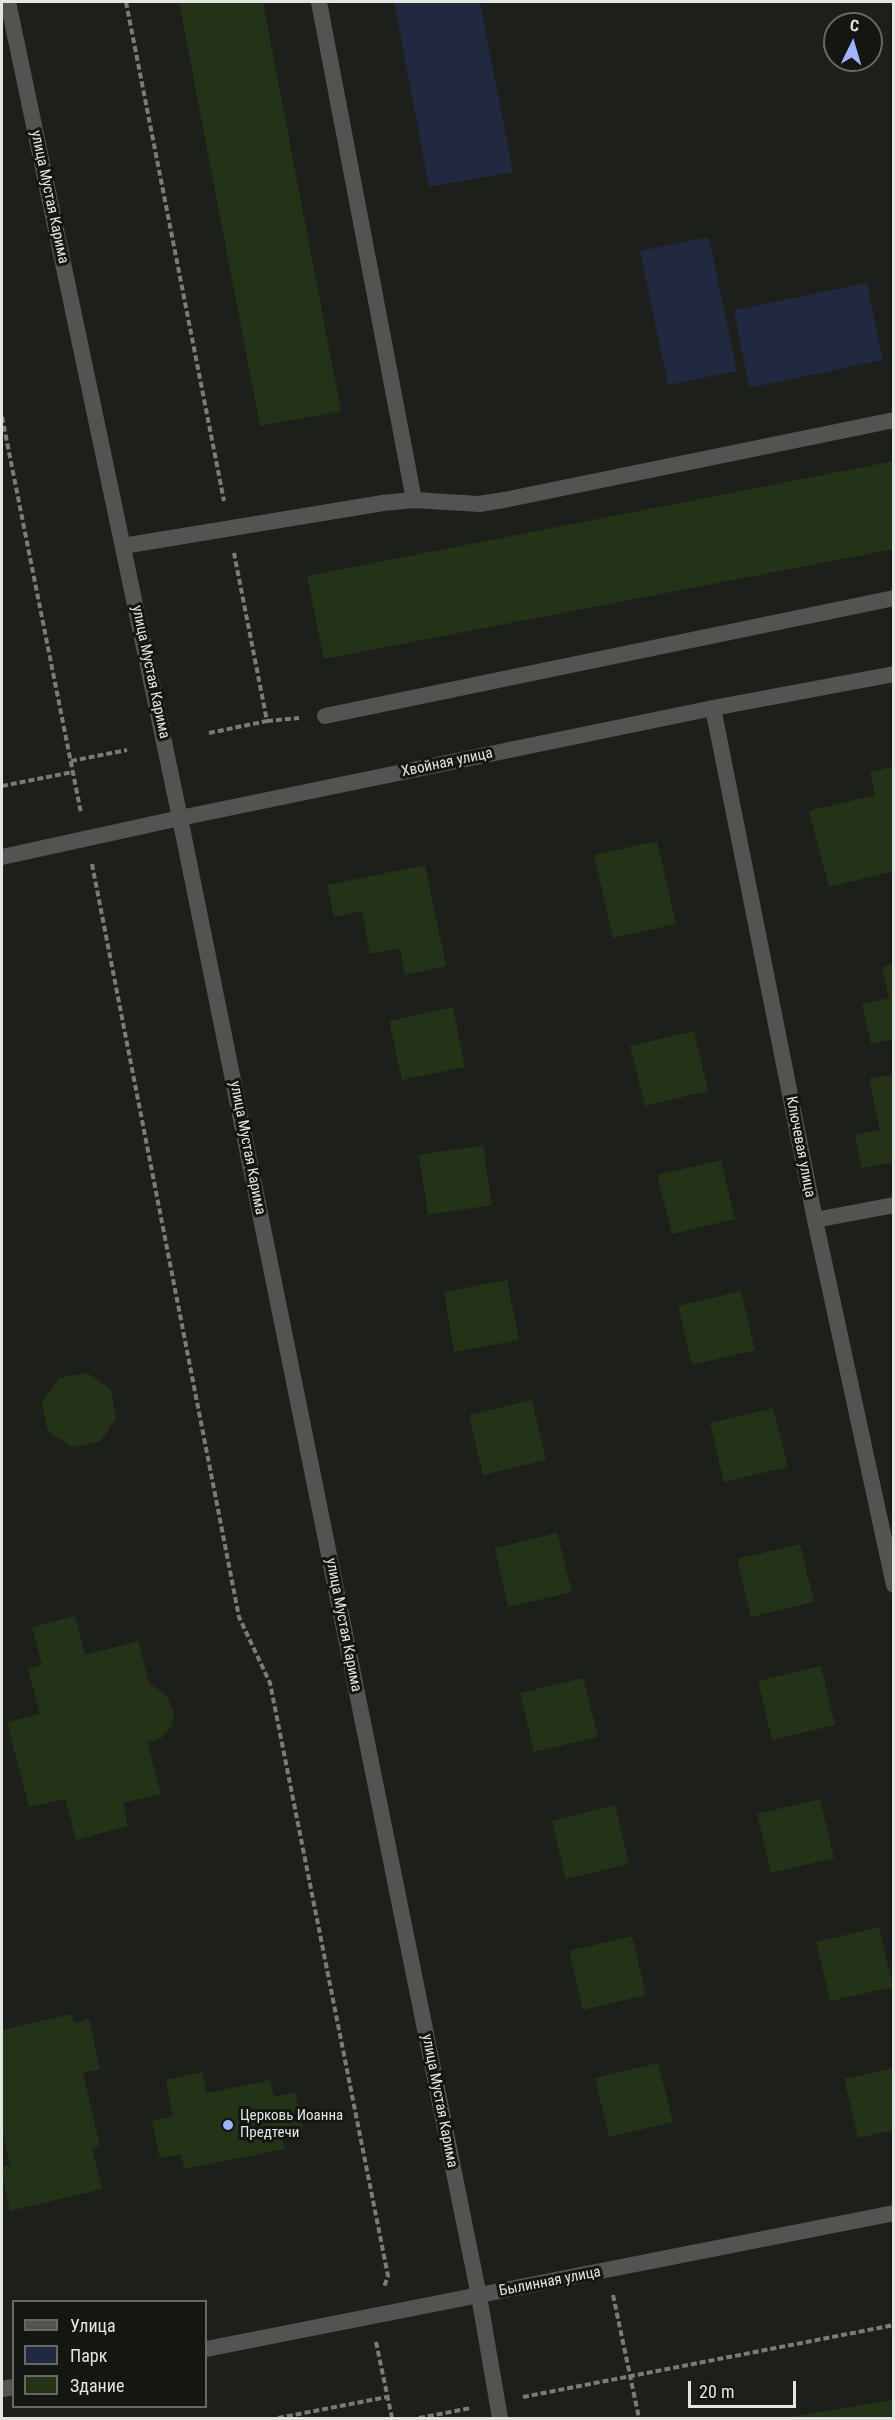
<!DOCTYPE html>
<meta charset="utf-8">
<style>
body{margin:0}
#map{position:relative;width:895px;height:2420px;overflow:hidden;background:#1c1f1a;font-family:"Roboto Condensed",sans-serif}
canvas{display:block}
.frame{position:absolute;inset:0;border:3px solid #e3e5e1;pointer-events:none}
.legend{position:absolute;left:12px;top:2300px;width:195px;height:108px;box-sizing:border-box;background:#131611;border:2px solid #666964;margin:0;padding:8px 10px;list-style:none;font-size:18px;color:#e3e5e1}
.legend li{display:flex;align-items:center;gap:12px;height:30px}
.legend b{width:30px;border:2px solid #666964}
.north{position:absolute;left:823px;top:12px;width:60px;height:60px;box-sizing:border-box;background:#131611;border:2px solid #666964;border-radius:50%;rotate:5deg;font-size:16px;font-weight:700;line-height:24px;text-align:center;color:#e3e5e1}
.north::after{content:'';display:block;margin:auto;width:21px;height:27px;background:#a0b3fd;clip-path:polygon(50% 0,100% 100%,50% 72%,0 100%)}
.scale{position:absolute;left:688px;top:2381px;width:108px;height:27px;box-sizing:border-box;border:3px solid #e3e5e1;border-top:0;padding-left:8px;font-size:18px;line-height:21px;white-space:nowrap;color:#e3e5e1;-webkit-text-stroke:4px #131611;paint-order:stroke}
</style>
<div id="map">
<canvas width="895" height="2420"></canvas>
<div class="frame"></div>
<ul class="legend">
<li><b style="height:8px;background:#535452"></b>Улица</li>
<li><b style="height:16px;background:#222840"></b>Парк</li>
<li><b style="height:16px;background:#243318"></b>Здание</li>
</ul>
<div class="north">С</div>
<div class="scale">20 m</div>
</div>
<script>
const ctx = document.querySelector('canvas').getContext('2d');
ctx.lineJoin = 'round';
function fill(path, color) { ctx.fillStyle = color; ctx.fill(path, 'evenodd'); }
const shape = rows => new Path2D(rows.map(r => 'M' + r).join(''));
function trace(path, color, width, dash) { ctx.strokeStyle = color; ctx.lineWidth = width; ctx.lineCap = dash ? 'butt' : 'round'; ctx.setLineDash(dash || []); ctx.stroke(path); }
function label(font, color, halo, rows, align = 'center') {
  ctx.font = font + ' "Roboto Condensed",sans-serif'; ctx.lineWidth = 6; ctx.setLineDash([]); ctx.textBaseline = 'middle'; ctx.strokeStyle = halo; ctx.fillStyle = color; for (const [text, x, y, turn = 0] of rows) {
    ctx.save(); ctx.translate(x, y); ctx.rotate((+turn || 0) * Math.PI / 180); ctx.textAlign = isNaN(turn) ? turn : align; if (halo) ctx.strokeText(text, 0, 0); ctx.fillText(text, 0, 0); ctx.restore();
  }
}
fill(shape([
 [394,2,480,2,513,172,429,187],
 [709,237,737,371,668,385,640,251],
 [867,283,883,360,749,388,734,310]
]), '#222840');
fill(shape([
 [179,2,263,2,341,411,260,426],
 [894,461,894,549,324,659,307,576],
 [892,767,894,871,829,887,809,811,875,795,870,772],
 [657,841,676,924,613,938,594,855],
 [425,865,446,966,405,975,400,948,370,954,362,911,334,917,327,885],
 [894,964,894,1039,871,1044,862,1004,889,998,882,967],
 [453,1007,465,1067,402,1080,389,1021],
 [694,1031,708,1091,645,1106,630,1046],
 [894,1074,894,1162,862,1168,855,1135,880,1130,869,1079],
 [483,1145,492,1205,428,1215,419,1155],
 [721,1160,735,1219,672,1234,657,1175],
 [507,1280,519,1340,454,1352,444,1292],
 [741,1291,755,1350,692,1365,678,1306],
 [87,1373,111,1389,116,1418,100,1442,71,1447,47,1430,42,1402,59,1378],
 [532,1400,546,1460,483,1475,469,1415],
 [773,1408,788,1467,724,1482,710,1423],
 [557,1533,572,1592,508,1607,495,1548],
 [800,1544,814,1602,751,1617,737,1559],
 [75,1616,85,1655,138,1641,149,1682,167,1696,174,1714,171,1727,161,1738,147,1742,161,1794,123,1803,128,1826,76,1840,65,1799,29,1807,7,1722,40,1714,28,1669,42,1665,32,1627],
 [821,1666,835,1725,772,1740,758,1681],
 [583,1678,598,1737,534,1752,520,1693],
 [820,1799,834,1858,771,1873,757,1814],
 [615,1805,629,1864,566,1879,552,1821],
 [879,1927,893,1987,830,2001,816,1942],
 [632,1936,646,1995,583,2010,569,1951],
 [72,2014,74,2023,89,2019,100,2069,83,2073,100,2146,92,2148,102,2189,10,2211,2,2174,2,2167,10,2165,2,2127,2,2030],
 [658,2063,673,2122,609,2137,595,2078],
 [894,2068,894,2130,858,2138,844,2079],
 [202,2072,207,2093,270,2080,274,2097,295,2092,303,2129,281,2133,285,2149,184,2169,181,2154,160,2158,152,2121,173,2116,166,2080],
 [894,2400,894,2418,788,2418,788,2417]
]), '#243318');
trace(shape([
 [126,2,224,501],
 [2,417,81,813],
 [267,721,299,718],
 [209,733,267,721,234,553],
 [71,761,127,750],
 [2,786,73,772],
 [92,864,239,1617,270,1683,388,2276,384,2287],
 [613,2295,639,2418],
 [376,2342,392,2418],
 [523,2397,894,2325],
 [278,2418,387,2397],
 [419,2418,471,2408]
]), '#7a7c78', 4, [6, 3]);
trace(shape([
 [319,2,414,500],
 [123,546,383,503,414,500,479,504,504,500,894,420],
 [325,716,894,598]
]), '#535452', 16);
trace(shape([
 [713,708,815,1220,894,1585],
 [2,857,180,818],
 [815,1220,894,1205],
 [206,2349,894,2213],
 [2,2389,14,2387]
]), '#535452', 16);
trace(shape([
 [8,2,180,818,479,2296,500,2418],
 [180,818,713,708,894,674]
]), '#535452', 16);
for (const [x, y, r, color] of [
 [228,2125,6,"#a0b3fd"]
]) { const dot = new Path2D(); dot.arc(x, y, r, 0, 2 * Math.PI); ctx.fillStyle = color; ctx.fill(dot); trace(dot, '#131611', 2); }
label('15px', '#e3e5e1', '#131611', [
 ["улица Мустая Карима",49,197,78],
 ["улица Мустая Карима",150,672,78],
 ["Хвойная улица",447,763,-12],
 ["Ключевая улица",800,1147,79],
 ["улица Мустая Карима",247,1148,79],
 ["улица Мустая Карима",343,1625,79],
 ["улица Мустая Карима",439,2101,79],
 ["Былинная улица",550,2282,-11]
]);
label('15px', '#e3e5e1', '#131611', [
 ["Церковь Иоанна",240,2116],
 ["Предтечи",240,2133]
], 'left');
</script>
